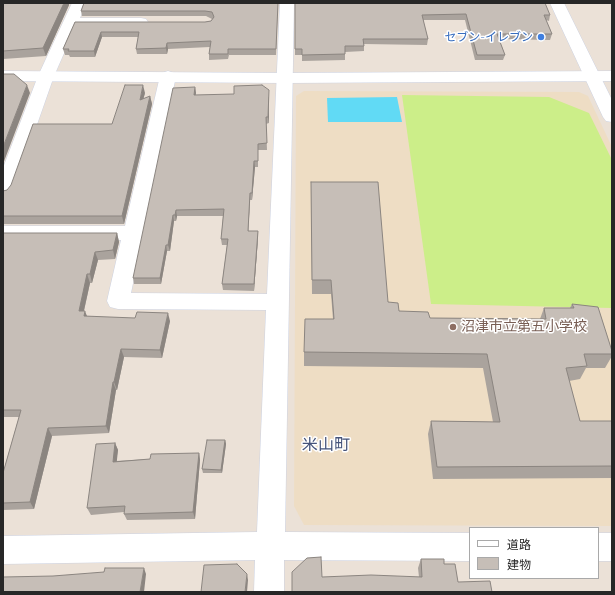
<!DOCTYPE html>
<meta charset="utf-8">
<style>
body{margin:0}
#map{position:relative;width:615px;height:595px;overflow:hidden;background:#ebe1d7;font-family:Quicksand,"Noto Sans JP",sans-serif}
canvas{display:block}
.frame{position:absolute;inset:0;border:4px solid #272727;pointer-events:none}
.legend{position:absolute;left:469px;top:527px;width:130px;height:52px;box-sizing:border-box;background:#fff;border:1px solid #a9a9a9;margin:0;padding:5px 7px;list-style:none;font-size:12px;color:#272727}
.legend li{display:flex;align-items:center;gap:8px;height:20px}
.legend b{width:20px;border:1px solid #a9a9a9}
</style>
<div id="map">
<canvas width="615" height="595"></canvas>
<div class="frame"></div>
<ul class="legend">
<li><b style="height:5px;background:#fff"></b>道路</li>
<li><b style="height:11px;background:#c6beb7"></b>建物</li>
</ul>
</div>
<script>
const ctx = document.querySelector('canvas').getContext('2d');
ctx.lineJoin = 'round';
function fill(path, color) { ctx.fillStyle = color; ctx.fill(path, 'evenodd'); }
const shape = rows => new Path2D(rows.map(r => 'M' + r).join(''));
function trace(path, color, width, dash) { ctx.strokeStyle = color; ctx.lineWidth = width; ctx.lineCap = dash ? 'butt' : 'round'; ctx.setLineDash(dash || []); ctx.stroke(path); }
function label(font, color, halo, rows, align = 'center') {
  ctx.font = font + ' Quicksand,"Noto Sans JP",sans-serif'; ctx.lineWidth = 3; ctx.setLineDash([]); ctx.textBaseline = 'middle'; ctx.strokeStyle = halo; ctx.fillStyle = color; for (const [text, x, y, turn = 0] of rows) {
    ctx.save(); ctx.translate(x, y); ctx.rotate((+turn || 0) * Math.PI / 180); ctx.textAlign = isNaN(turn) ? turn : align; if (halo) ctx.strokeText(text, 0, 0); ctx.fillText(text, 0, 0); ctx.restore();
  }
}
fill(shape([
 [304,91,579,92,588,96,612,147,612,526,304,525,294,506,296,96]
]), '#eeddc4');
fill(shape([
 [402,95,549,97,589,113,612,160,612,308,431,304]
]), '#ccee89');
fill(shape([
 [397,97,402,122,328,122,327,98]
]), '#61daf5');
const minor = shape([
 [72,3,86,3,80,18,141,18,146,19,148,22,146,25,141,26,76,26,54,76,13,193,10,197,3,199,3,168,38,76,72,3],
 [280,3,294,3,285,532,470,533,470,561,284,560,284,592,254,592,255,560,3,564,3,536,257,532,266,310,118,309,110,307,107,301,121,240,3,240,3,226,125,226,160,76,162,73,168,71,174,73,176,76,131,293,267,294,280,3],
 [550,3,564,3,612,100,612,122,606,121,603,117,550,3],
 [598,533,612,533,612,561,598,561,598,533]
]);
const tertiary = shape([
 [3,71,285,73,612,71,612,81,285,83,3,81,3,71]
]);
trace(minor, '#ccd2e2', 1);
trace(tertiary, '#ccd2e2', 1);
fill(minor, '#fff');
fill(tertiary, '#fff');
fill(shape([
 [3,3,69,5,46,56,3,59],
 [84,3,278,3,276,55,229,55,228,59,209,60,209,54,210,47,168,49,167,54,137,54,136,49,138,37,102,37,95,57,70,57,69,55,65,55,63,49,75,22,205,22,211,21,212,19,206,16,82,16,81,11],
 [295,3,550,15,549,21,546,20,552,34,550,40,499,39,505,55,503,60,475,60,465,20,423,20,428,39,427,45,364,44,364,51,345,52,345,60,302,61,302,55,295,55],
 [195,87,196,95,269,97,269,123,266,124,267,150,258,150,258,167,255,167,252,200,250,200,248,231,258,231,258,238,254,291,223,290,222,284,227,245,222,245,221,239,223,216,177,216,176,221,174,221,170,251,167,251,161,284,134,284,133,278],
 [145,93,143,99,150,96,152,104,124,224,3,224,3,191,7,190,112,124],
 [311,182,388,302,399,311,430,318,540,319,544,308,570,308,572,304,612,351,612,356,605,368,586,368,580,379,569,381,580,421,612,421,612,478,433,479,428,434,431,421,493,422,483,368,304,366,304,352,333,319,331,294,312,294],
 [3,233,117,233,119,242,115,259,98,260,92,283,90,283,84,311,87,316,170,321,162,358,124,357,117,390,116,390,109,433,52,436,34,509,3,510,3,473,19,417,3,417],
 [225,440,226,444,222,473,203,473,202,469],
 [115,443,118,450,116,461,150,459,199,453,200,460,195,519,127,520,124,514,124,512,91,515,87,508],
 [421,559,444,564,458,582,492,592,322,577,419,577,418,568]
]), '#aaa39d');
fill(shape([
 [64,3,69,3,69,5,46,56,43,48],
 [101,32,102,37,95,57,94,51],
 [167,43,168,49,167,54,166,48],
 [27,85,30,93,3,164,3,147],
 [143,85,145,93,141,108,140,100],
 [195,87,196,93,194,102,194,95],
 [269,90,269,123,268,117],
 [150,96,152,104,124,224,122,216],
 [254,161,255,167,252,200,252,193],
 [250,193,250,200,248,237,248,231],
 [176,210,177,216,176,221,175,215],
 [173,215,174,221,170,251,168,245],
 [258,231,258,238,254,291,254,284],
 [117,233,119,242,115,259,113,250],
 [166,245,167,251,161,284,160,278],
 [95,252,98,260,92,283,90,274],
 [87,274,90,283,82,319,79,311],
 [85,311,88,319,84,316],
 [168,313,170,321,162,358,160,350],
 [121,349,124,357,117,390,114,382],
 [113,382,116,390,109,433,106,426],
 [48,428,52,436,34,509,30,502],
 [225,440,226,444,222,473,221,470],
 [115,443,118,450,116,469,113,462],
 [199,453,200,460,195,519,193,512],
 [144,568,146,574,144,592,140,592],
 [247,574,248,580,247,592,245,592]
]), '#8b8580');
const building = shape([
 [3,3,64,3,43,48,3,51,3,3],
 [84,3,278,3,276,49,228,49,228,54,209,54,211,41,167,43,166,48,136,49,139,32,101,32,94,51,68,51,69,49,63,49,75,22,205,22,211,21,214,17,212,12,205,11,81,11,84,3],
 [295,3,545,3,550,15,544,15,552,34,497,34,505,55,477,55,466,14,422,15,428,39,363,39,364,46,345,46,345,54,302,55,302,49,295,49,295,3],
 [3,74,14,74,27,85,3,147,3,74],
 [125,85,143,85,140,100,150,96,122,216,3,216,3,191,7,190,11,185,33,124,112,124,125,85],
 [262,85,269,90,268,117,266,117,267,143,258,144,258,161,254,161,252,193,250,193,248,231,258,231,254,284,222,284,228,239,221,239,224,209,176,210,175,215,173,215,168,245,166,245,160,278,133,278,173,88,195,87,194,95,234,94,234,86,262,85],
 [311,182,378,182,388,302,398,303,399,311,428,312,430,318,546,319,544,308,574,308,572,304,598,307,612,351,612,354,584,354,587,366,566,368,580,421,612,421,612,466,437,467,431,421,500,422,487,354,304,352,305,319,334,319,331,280,312,280,311,182],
 [3,233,117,233,113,250,95,252,90,274,87,274,79,311,85,311,84,316,135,318,137,312,168,313,160,350,121,349,114,382,113,382,106,426,48,428,30,502,3,503,3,473,21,410,3,410,3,233],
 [207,440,225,440,221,470,202,469,207,440],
 [115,443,113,462,150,459,151,454,199,453,193,512,124,514,125,506,87,508,96,444,115,443],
 [321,557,322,577,371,575,422,577,421,559,444,559,444,564,455,564,458,582,490,581,492,592,292,592,292,572,307,558,321,557],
 [237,564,247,574,245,592,201,592,204,565,237,564],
 [105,568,144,568,140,592,3,592,3,577,53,576,104,572,105,568]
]);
fill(building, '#c6beb7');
trace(building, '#8b8580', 1);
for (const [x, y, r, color] of [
 [541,37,4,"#3f7fe0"],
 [453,327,4,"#8d6e63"]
]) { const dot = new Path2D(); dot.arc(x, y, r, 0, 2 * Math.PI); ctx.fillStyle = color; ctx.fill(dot); trace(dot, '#fff', 1.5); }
label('12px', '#366cbe', '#fff', [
 ["セブン-イレブン",533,37]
], 'right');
label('14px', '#785e54', '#fff', [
 ["沼津市立第五小学校",461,327]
], 'left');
label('16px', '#45537a', '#fff', [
 ["米山町",326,445]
]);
</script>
